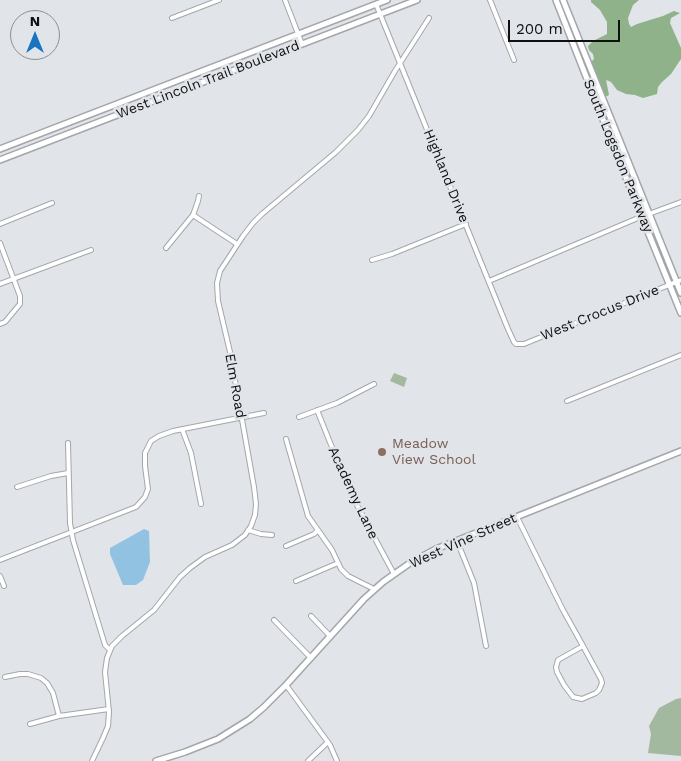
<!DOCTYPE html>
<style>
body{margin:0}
#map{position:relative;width:681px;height:761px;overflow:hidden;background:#e1e4e8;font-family:"Work Sans",sans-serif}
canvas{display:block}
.north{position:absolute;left:10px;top:10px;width:50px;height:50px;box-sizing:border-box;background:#e1e4e8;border:1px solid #8d8f92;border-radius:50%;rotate:0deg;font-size:14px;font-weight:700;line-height:20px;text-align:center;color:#0f1011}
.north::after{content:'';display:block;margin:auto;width:18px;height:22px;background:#1873c0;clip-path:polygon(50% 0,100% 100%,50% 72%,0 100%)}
.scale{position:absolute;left:508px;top:20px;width:112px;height:22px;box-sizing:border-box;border:2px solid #0f1011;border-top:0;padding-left:6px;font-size:15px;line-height:18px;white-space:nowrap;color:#0f1011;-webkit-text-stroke:4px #e1e4e8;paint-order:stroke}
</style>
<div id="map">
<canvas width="681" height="761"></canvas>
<div class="north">N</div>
<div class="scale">200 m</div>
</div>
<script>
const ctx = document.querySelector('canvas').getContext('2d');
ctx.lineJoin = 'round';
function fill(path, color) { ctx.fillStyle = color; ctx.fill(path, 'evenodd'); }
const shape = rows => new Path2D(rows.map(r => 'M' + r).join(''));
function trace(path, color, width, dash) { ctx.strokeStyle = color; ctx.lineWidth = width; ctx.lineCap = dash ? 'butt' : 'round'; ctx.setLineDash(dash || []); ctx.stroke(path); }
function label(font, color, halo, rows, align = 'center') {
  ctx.font = font + ' "Work Sans",sans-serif'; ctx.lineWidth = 5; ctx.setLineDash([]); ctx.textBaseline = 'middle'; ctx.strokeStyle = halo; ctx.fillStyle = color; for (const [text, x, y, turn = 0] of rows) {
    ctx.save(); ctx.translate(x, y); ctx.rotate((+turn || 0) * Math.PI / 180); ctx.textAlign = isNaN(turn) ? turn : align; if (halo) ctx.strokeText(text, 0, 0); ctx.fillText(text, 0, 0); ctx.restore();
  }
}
fill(shape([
 [394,373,407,378,404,387,390,381],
 [681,698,681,756,648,753,651,734,649,726,659,708,676,699]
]), '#a2b9a0');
fill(shape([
 [591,0,639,0,633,5,628,18,629,24,631,27,637,24,663,16,674,11,680,13,671,18,670,23,681,48,681,59,671,74,662,82,658,87,657,94,643,98,635,95,626,94,617,90,611,82,606,80,609,95,605,97,591,62,594,59,593,54,589,50,588,46,593,41,607,34,607,22,600,10,591,2]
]), '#8fb28b');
fill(shape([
 [144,529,149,531,150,562,143,580,136,585,123,585,110,554,110,548]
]), '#92c2e1');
const minor = shape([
 [285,0,302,44],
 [490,0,514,60],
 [376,4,508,329,514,342,516,344,524,344,681,280],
 [172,18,219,0],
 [193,215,237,244],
 [0,224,52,203],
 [0,243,20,296,20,304,5,322,0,324],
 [166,248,193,215,198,201,199,196],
 [372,260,392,254,466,224],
 [489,281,638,218,681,202],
 [0,284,91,250],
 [567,401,681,355],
 [317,410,350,492,394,574],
 [299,417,337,403,374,384],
 [182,429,191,453,201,504],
 [286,439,308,516,332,550,341,569,348,576,374,589],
 [68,443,70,523,73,540,105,645,110,650],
 [17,487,51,476,68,473],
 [517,517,553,590,563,610,583,646,601,679,602,683,599,690,596,693,582,699,573,697,564,685,557,672,556,667,558,660,583,646],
 [248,530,261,534,272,535],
 [457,541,474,583,486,646],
 [286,546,314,534,318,530],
 [0,560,136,507,145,497,148,489,145,466,145,453,151,441,159,436,173,431,264,413],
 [0,576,4,586],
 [296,581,338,563],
 [311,616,330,636],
 [274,620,311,658],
 [5,677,20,674,28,674,41,678,47,683,53,693,59,716],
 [286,685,330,745,337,761],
 [30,724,59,716,109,709],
 [92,761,103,738,108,726,109,712,105,672,107,658,112,646,122,636,154,610,180,577,190,568,205,557,232,545,245,535,251,526,255,515,256,504,254,487,230,352,218,301,217,283,220,271,243,236,253,223,262,214,336,152,358,130,369,116,395,71,429,18],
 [308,761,328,742]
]);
const major = shape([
 [556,0,620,163,681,313],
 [563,0,681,293],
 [0,149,387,0],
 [0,160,417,0],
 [156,761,185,752,218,739,250,719,264,707,286,685,364,599,383,582,410,563,436,549,681,451]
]);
trace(minor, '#a3a6aa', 6);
trace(major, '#a3a6aa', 8);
trace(minor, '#fff', 4);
trace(major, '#fff', 5);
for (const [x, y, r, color] of [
 [382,452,5,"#8d6e63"]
]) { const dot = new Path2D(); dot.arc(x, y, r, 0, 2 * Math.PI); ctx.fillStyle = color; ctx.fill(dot); trace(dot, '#e1e4e8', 2); }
label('14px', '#0f1011', '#e1e4e8', [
 ["West Lincoln Trail Boulevard",208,80,-21],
 ["South Logsdon Parkway",618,156,68],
 ["Highland Drive",446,176,68],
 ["West Crocus Drive",600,313,-22],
 ["Elm Road",235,386,80],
 ["Academy Lane",353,493,65],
 ["West Vine Street",463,541,-24]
]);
label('14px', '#785e54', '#e1e4e8', [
 ["Meadow",392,444],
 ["View School",392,460]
], 'left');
</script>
